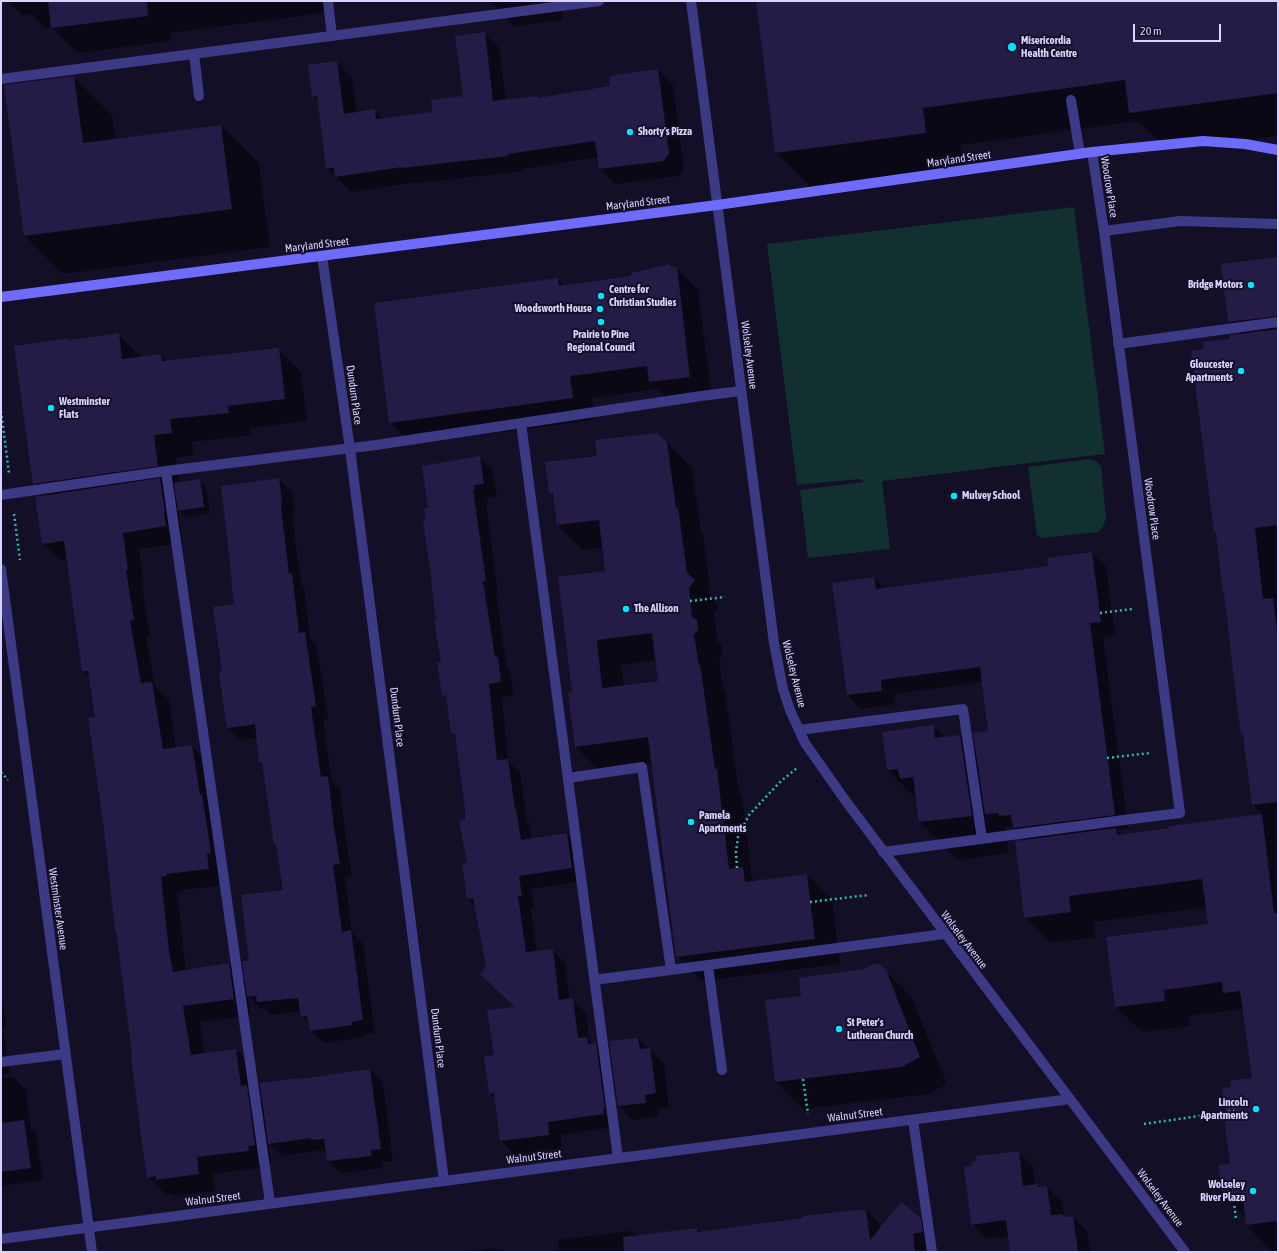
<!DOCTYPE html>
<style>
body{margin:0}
#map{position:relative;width:1279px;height:1253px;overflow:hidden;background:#130f26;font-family:"Asap Condensed",sans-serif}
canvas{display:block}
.frame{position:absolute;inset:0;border:2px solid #d9d4ff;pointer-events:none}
.scale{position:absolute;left:1133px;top:24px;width:88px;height:18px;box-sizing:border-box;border:2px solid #d9d4ff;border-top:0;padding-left:5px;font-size:12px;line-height:14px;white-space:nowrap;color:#d9d4ff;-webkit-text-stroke:3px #130f26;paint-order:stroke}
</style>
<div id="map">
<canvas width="1279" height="1253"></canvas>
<div class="frame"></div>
<div class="scale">20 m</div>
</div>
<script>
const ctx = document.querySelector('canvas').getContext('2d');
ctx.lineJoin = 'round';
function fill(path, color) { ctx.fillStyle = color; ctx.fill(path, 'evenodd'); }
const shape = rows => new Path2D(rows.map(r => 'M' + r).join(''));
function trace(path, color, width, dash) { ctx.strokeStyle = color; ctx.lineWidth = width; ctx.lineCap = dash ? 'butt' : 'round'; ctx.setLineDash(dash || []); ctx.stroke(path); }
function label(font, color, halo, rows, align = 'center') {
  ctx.font = font + ' "Asap Condensed",sans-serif'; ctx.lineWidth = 4; ctx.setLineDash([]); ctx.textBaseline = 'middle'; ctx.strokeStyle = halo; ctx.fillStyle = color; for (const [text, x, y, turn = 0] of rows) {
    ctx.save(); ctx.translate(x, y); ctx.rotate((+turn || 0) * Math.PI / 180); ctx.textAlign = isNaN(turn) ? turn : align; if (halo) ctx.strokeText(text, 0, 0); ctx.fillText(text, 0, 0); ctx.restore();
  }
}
fill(shape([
 [1074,207,1105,454,882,481,890,549,808,558,800,490,864,482,860,479,797,485,767,244],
 [1090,459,1097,462,1101,466,1106,518,1103,526,1099,532,1041,538,1037,535,1028,467]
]), '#12302f');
fill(shape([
 [8,1,331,1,332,12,170,33,171,41,78,53,52,27,45,28,32,14,23,16],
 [489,1,561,1,563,20,514,26],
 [757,1,1278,1,1278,136,1168,150,1138,121,961,145,964,170,814,190,776,153],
 [484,33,499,48,506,101,537,97,539,98,611,87,658,70,673,85,684,169,679,176,615,184,600,169,598,157,522,169,523,171,419,183,417,182,351,192,327,168,319,102,313,96,337,62,352,78,357,113,374,110,383,119,433,113,464,97],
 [74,77,112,115,115,139,221,126,259,163,270,247,63,274,25,236],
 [1278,258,1278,829,1276,829,1278,832,1278,1250,1272,1251,1246,1225,1246,1218,1229,1201,1229,1197,1223,1191,1231,1165,1227,1118,1232,1088,1253,1079,1244,1013,1240,1009,1189,1016,1190,1026,1142,1032,1116,1007,1209,925,1207,907,1094,922,1096,937,1051,943,1025,917,1027,840,1011,826,1005,827,1009,853,958,860,920,822,917,800,888,770,933,726,945,738,960,736,977,753,990,732,983,682,894,694,896,704,861,709,848,695,874,578,884,589,1049,567,1092,553,1106,567,1115,635,1103,637,1128,828,1117,830,1123,836,1170,829,1170,826,1263,815,1253,805,1244,737,1242,734,1225,594,1224,593,1217,534,1215,533,1205,350,1242,335,1229,322],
 [670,265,673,268,677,268,698,290,712,399,672,403,657,389,592,398,594,420,412,444,390,423,558,279,565,287,632,277],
 [118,334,141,357,161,355,167,362,278,349,301,372,307,421,250,428,251,435,192,442,194,455,176,458,179,483,199,480,206,487,210,513,186,517,178,510,182,543,139,549,144,587,142,587,150,637,146,637,155,686,169,700,176,748,192,746,209,763,225,885,182,890,182,893,177,893,186,971,229,964,246,982,250,961,284,891,278,847,275,845,264,766,260,762,257,738,240,740,227,727,224,673,235,605,279,479,292,492,295,514,293,516,294,530,301,584,304,587,310,639,317,646,328,719,323,719,332,782,340,790,346,840,352,876,345,877,352,933,363,944,375,1033,364,1034,364,1037,324,1043,311,1031,310,1024,302,1016,301,1011,271,1015,265,1009,261,1009,248,996,251,1015,200,1022,204,1054,236,1050,253,1066,257,1096,263,1103,301,1080,370,1070,383,1082,393,1161,383,1162,383,1168,341,1173,328,1161,327,1152,325,1152,323,1150,282,1156,269,1143,271,1162,264,1163,265,1167,213,1174,215,1191,174,1196,171,1193,165,1194,148,1177,104,830,97,718,91,678,83,671,67,559,60,560,43,543,47,496,34,483,69,339,71,341],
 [176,488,177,498,169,489],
 [259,722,260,724,237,727,237,725],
 [667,442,692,468,701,531,703,533,711,598,719,606,714,613,717,641,722,646,722,655,719,660,723,689,725,691,739,792,742,795,752,878,756,882,807,875,832,900,840,964,702,981,677,956,652,765,601,772,576,747,569,694,573,693,606,572,603,547,583,550,558,525,554,497,550,493,598,456],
 [657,660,659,682,624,686,621,665],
 [480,457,493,471,497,496,487,498,488,503,486,503,498,594,496,594,507,668,510,671,514,695,502,697,508,761,520,773,527,821,529,823,532,840,567,835,580,848,585,881,531,889,534,908,531,909,537,952,552,950,565,963,570,1000,572,999,586,1013,589,1040,593,1044,596,1044,609,1057,616,1127,561,1135,562,1148,514,1154,501,1141,496,1099,490,1094,495,1056,516,1007,481,974,487,966,476,907,468,899,466,809,457,738,452,733,447,700,443,695,442,662,427,522,429,509],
 [880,965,912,998,947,1084,929,1094,803,1109,776,1082,802,997],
 [1,994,6,1026,2,1027,10,1073,1,1075],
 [638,1039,664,1063,669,1107,658,1109,659,1116,633,1120,619,1106,610,1042],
 [13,1077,26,1090,31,1129,36,1134,43,1180,1,1186,1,1078],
 [1018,1152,1033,1167,1035,1185,1037,1185,1040,1188,1047,1187,1062,1202,1064,1216,1066,1218,1073,1217,1087,1232,1091,1252,1011,1252,1009,1236,987,1239,972,1224,973,1167],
 [866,1210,879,1223,880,1229,920,1219,934,1232,935,1245,926,1247,926,1252,544,1252,559,1250,558,1240,631,1231,636,1236,696,1229,701,1233],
 [495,1248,499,1252,468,1252,468,1251]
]), '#0007');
fill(shape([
 [48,1,147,1,148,16,51,28],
 [756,1,1278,1,1278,93,1129,113,1125,80,923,108,926,133,775,153],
 [485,32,493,101,538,96,538,98,610,86,609,76,658,69,669,153,664,161,599,169,595,141,508,154,508,156,402,168,402,167,335,177,334,168,326,168,317,96,312,97,308,65,337,61,344,114,375,109,376,119,432,112,431,100,463,96,455,36],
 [74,76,83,143,221,125,232,209,24,236,4,85],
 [1278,257,1278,316,1228,322,1221,264],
 [670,264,671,267,677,267,690,377,649,382,647,366,570,376,573,398,389,423,374,303,558,278,559,286,631,276,631,273],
 [1278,329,1278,525,1255,528,1263,599,1273,598,1278,640,1278,802,1252,805,1243,735,1241,735,1236,698,1224,593,1223,593,1216,533,1214,533,1191,351,1204,349,1202,342,1230,339,1230,335],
 [119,333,122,359,161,354,162,361,279,348,285,399,228,406,229,413,170,419,172,433,154,435,158,466,33,484,14,346,69,338,69,340],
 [657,433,667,442,676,508,678,507,687,573,695,580,689,588,692,617,697,620,698,630,694,635,699,665,700,664,715,769,717,769,729,869,743,867,745,882,807,874,815,939,676,957,648,737,575,747,568,693,572,692,558,577,605,571,599,520,557,525,553,493,549,493,545,462,597,456,595,440],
 [652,633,658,681,602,688,597,640],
 [480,456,484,484,474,485,475,490,473,490,486,581,483,581,495,657,498,657,501,682,489,684,497,760,508,759,515,809,516,809,521,840,567,833,572,868,519,876,522,896,518,896,526,952,553,949,559,1000,573,998,578,1038,587,1037,588,1044,596,1043,605,1108,603,1109,604,1114,548,1122,549,1135,500,1141,494,1093,489,1094,484,1056,494,1055,487,1010,515,1007,480,974,486,966,473,898,467,899,462,863,467,863,459,821,465,820,465,809,455,734,451,734,446,695,442,696,437,662,441,662,434,621,436,620,431,582,432,582,423,521,426,521,424,508,428,508,422,466],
 [160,478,165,513,164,513,166,526,123,533,128,570,126,570,134,620,130,621,141,683,152,682,163,749,192,745,200,795,202,794,211,853,207,854,209,869,166,874,166,876,161,877,169,951,173,972,229,963,234,999,183,1006,191,1055,236,1049,241,1086,247,1085,255,1145,248,1146,249,1151,197,1157,199,1174,156,1180,156,1176,147,1178,139,1121,131,1055,132,1054,116,931,115,931,104,830,88,718,95,717,88,671,82,671,64,541,42,544,35,497],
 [279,478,282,501,281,503,282,516,289,574,292,573,299,633,305,632,316,706,311,707,321,777,328,776,334,827,340,864,333,865,342,932,351,930,363,1020,352,1022,352,1025,310,1031,307,1016,301,1017,298,998,257,1002,256,996,247,997,242,961,249,961,241,895,283,890,276,845,274,845,262,762,259,763,255,724,227,728,219,673,222,672,213,607,234,604,231,583,232,582,221,486],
 [200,479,204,507,178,511,174,483],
 [1092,552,1101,622,1090,623,1115,815,1013,828,1011,815,999,816,999,813,985,814,973,733,988,731,980,667,881,680,882,691,847,695,832,583,874,577,876,589,1048,566,1047,558],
 [934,725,935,738,960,735,972,816,919,822,913,777,900,779,898,769,887,770,882,732],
 [1262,814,1274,913,1278,913,1278,1221,1246,1225,1243,1200,1228,1202,1227,1191,1222,1192,1218,1165,1230,1164,1224,1117,1226,1117,1222,1088,1231,1087,1230,1081,1252,1078,1240,991,1223,993,1222,982,1164,990,1165,1001,1115,1007,1106,937,1208,924,1202,879,1069,896,1071,912,1024,918,1015,841,1116,828,1117,835,1169,828,1169,826],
 [873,964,880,964,886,970,920,1057,902,1067,775,1082,765,1000,801,996,799,978,864,969],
 [638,1038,640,1049,650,1048,656,1093,645,1095,646,1103,618,1106,609,1041],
 [370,1069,381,1149,371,1150,371,1156,327,1161,324,1139,311,1140,311,1138,268,1144,260,1083,300,1078,300,1079],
 [24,1120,31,1168,1,1172,1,1123],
 [1019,1151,1023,1186,1037,1184,1037,1187,1047,1186,1051,1215,1063,1214,1064,1217,1073,1216,1078,1252,1010,1252,1006,1220,971,1225,964,1167,972,1166,971,1162,977,1161,976,1156],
 [901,1202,921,1218,923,1232,913,1234,915,1252,624,1252,623,1237,697,1228,697,1232,803,1218,803,1216,866,1209,870,1240]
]), '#241b47');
trace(shape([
 [1,411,9,473],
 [14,514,20,560],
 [690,601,725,597],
 [1100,613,1132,609],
 [1107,758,1150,753],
 [1,772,8,780],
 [737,868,736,852,738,837,749,815,781,781,797,768],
 [810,902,868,895],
 [803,1079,808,1114],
 [1144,1124,1234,1111],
 [1234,1201,1236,1220]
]), '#2fb8b0', 2.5, [2, 3]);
trace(shape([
 [328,1,332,36],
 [194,54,199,96],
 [1,79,599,1],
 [1071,100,1080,154],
 [1104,231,1180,221,1278,224],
 [1118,344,1278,322],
 [521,423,618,1158],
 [166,471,270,1203],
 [1,495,166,471,376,445,701,396,741,391],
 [799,730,963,709,982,839],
 [568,778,642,767,671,970],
 [883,852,1124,820],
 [708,965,722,1070],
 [594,980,944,934],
 [1,1062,65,1054],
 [913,1120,932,1252]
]), '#3d3a85', 10);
trace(shape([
 [691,1,774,643,783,689,790,710,805,743,845,800,1185,1252],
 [1092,152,1104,231,1180,813,1124,820],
 [322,256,350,449,444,1181],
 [1,569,92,1252],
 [1,1239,1070,1099]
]), '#3d3a85', 10);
trace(shape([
 [1,297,717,205,1092,152,1203,141,1245,144,1278,150]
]), '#6f6bff', 10);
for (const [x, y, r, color] of [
 [1012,47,5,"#00e5ff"],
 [630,132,4,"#00e5ff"],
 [1251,285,4,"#00e5ff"],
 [601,296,4,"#00e5ff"],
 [600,309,4,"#00e5ff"],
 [601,322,4,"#00e5ff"],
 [1241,371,4,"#00e5ff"],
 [51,408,4,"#00e5ff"],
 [954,496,4,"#00e5ff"],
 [626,609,4,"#00e5ff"],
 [691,822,4,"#00e5ff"],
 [839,1029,4,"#00e5ff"],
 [1256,1109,4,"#00e5ff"],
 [1253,1191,4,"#00e5ff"]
]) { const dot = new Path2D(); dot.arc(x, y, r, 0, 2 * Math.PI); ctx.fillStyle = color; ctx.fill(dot); trace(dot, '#130f26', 1.5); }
label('bold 11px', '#d9d4ff', '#130f26', [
 ["Misericordia",1021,41],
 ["Health Centre",1021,54],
 ["Shorty's Pizza",638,132],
 ["Bridge Motors",1243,285,"right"],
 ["Centre for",609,290],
 ["Christian Studies",609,303],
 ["Woodsworth House",592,309,"right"],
 ["Prairie to Pine",601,335,"center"],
 ["Regional Council",601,348,"center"],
 ["Gloucester",1233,365,"right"],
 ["Apartments",1233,378,"right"],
 ["Westminster",59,402],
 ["Flats",59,415],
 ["Mulvey School",962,496],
 ["The Allison",634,609],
 ["Pamela",699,816],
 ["Apartments",699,829],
 ["St Peter's",847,1023],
 ["Lutheran Church",847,1036],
 ["Lincoln",1248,1103,"right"],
 ["Apartments",1248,1116,"right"],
 ["Wolseley",1245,1185,"right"],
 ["River Plaza",1245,1198,"right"]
], 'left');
label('11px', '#d9d4ff', '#130f26', [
 ["Maryland Street",959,159,-8],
 ["Woodrow Place",1109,187,81],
 ["Maryland Street",638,203,-7],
 ["Maryland Street",317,245,-7],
 ["Wolseley Avenue",749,355,83],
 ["Dundurn Place",354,395,82],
 ["Woodrow Place",1152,509,82],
 ["Wolseley Avenue",794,674,76],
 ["Dundurn Place",397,717,83],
 ["Westminster Avenue",58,909,82],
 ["Wolseley Avenue",964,940,53],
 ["Dundurn Place",438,1038,83],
 ["Walnut Street",855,1115,-7],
 ["Walnut Street",534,1157,-7],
 ["Wolseley Avenue",1160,1198,53],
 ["Walnut Street",213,1199,-7]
]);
</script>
